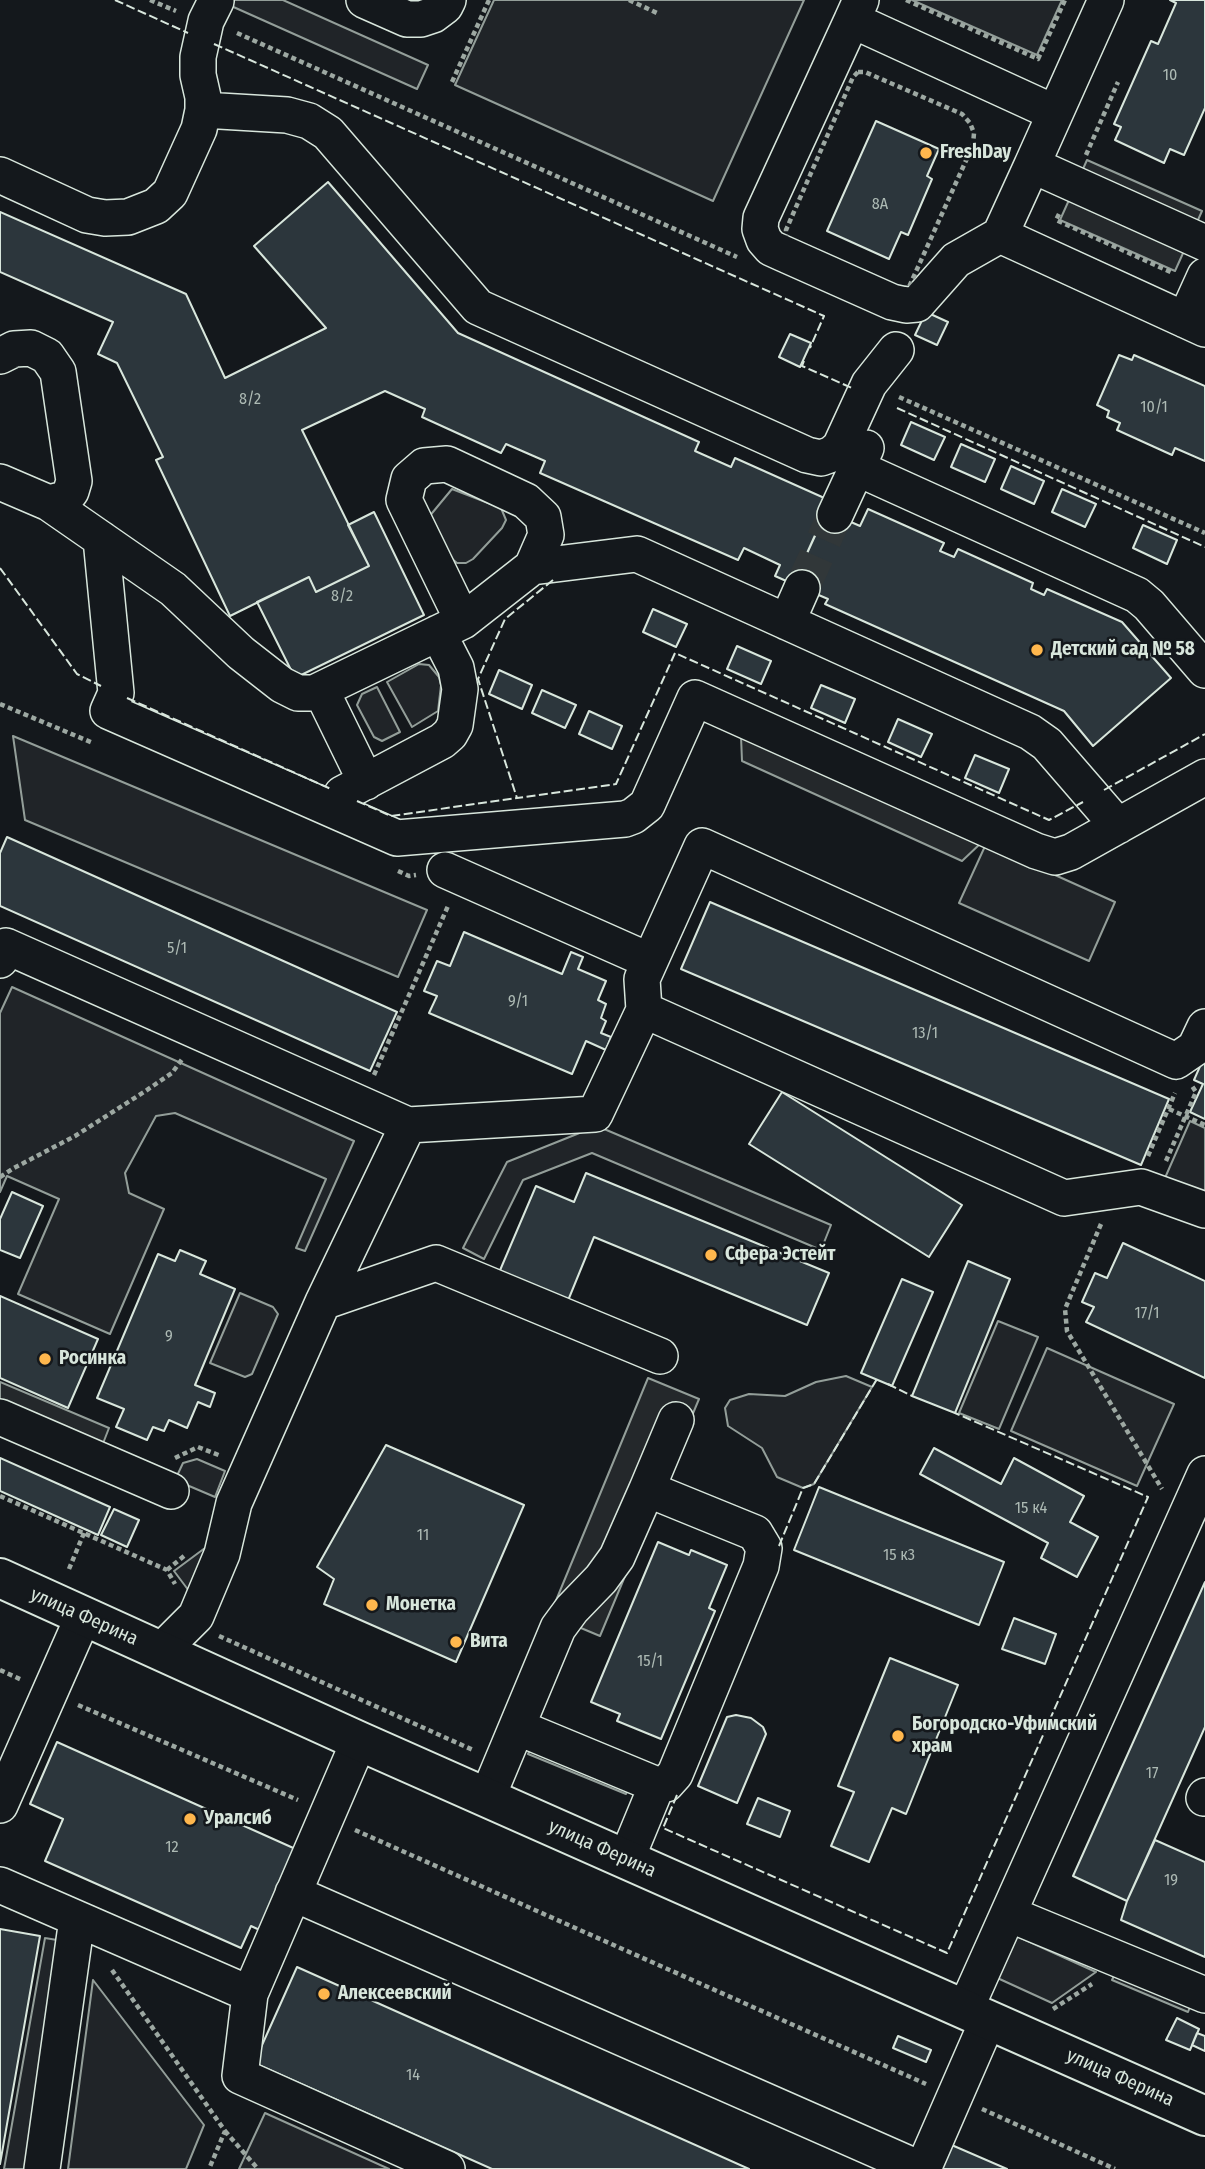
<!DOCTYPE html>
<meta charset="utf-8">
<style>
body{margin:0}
canvas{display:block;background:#14181c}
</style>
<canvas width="1205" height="2169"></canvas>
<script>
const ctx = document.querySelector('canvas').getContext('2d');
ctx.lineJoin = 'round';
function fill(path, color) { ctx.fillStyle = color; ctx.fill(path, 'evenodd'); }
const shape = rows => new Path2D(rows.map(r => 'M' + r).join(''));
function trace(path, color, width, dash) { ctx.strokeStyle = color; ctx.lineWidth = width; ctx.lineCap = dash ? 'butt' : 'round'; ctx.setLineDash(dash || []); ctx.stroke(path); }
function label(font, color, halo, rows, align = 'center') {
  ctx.font = font + ' "Fira Sans Condensed",sans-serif'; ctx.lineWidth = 5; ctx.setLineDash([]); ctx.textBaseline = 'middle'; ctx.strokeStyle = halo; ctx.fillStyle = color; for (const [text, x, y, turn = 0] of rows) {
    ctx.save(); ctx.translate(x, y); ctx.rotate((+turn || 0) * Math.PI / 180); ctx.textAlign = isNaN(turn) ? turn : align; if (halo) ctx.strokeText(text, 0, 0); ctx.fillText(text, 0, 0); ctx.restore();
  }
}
const green = shape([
 [231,0,283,0,428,65,417,89,229,5,231,0],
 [494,0,804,0,713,201,455,85,494,0],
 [912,0,1062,0,1037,55,912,0],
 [452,489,501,508,506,520,502,528,473,559,466,563,457,563,451,558,428,518,452,489],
 [419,664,429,665,439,677,441,685,438,711,412,727,387,682,419,664],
 [377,687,400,732,382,741,374,737,357,705,362,694,377,687],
 [13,736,427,910,398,977,25,820,13,736],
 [986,844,1115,902,1089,961,959,903,986,844],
 [12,987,354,1141,305,1251,296,1248,326,1179,175,1113,156,1116,125,1173,129,1193,164,1209,110,1334,18,1294,59,1199,7,1176,0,1192,0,1013,12,987],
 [1190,1121,1205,1128,1205,1203,1161,1187,1190,1121],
 [597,1126,831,1225,821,1250,592,1153,523,1180,484,1259,463,1248,507,1162,597,1126],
 [240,1293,273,1307,278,1314,252,1374,245,1377,210,1363,240,1293],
 [998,1321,1038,1337,999,1429,959,1413,998,1321],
 [1047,1348,1174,1404,1137,1486,1011,1431,1047,1348],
 [846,1376,872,1387,814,1484,803,1488,777,1477,762,1448,728,1426,725,1408,730,1400,749,1394,785,1396,816,1382,846,1376],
 [197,1459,225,1471,215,1497,175,1480,183,1463,197,1459],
 [209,1545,195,1599,174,1571,209,1545],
 [1012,1934,1096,1972,1052,2003,993,1976,1012,1934],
 [45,1938,63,1941,25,2169,4,2169,45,1938],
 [1118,1967,1193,1999,1188,2012,1112,1980,1118,1967],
 [93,1980,204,2125,186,2169,68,2169,93,1980],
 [265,2113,389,2169,239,2169,265,2113]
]);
fill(green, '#202428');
trace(green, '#939e99', 2);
const parking = shape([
 [1087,160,1202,211,1175,271,1060,220,1087,160],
 [741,736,981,843,962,861,742,761,741,736],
 [648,1378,699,1399,600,1636,550,1615,648,1378],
 [0,1382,109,1428,102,1446,0,1403,0,1382],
 [534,1741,631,1781,626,1794,528,1754,534,1741]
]);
fill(parking, '#24282b');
trace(parking, '#939e99', 2);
const building = shape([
 [1205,0,1205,108,1184,155,1170,149,1164,163,1115,140,1121,127,1114,124,1151,41,1158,44,1176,3,1170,0,1205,0],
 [876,121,939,149,927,176,932,179,908,235,901,232,889,259,827,231,876,121],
 [328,182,458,333,699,442,695,451,731,467,735,458,831,501,793,584,775,576,780,565,744,548,738,560,540,473,545,461,506,444,501,453,422,417,425,409,385,391,302,430,369,566,316,592,309,577,230,616,156,460,163,457,117,363,98,354,113,322,0,272,0,212,186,294,225,378,326,328,254,246,328,182],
 [926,312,948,322,937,345,915,335,926,312],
 [790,334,811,343,800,367,779,357,790,334],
 [1119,355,1132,360,1134,355,1205,386,1205,461,1175,448,1172,455,1117,430,1120,423,1107,417,1109,411,1097,405,1119,355],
 [911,422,945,437,934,460,901,445,911,422],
 [961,444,995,459,985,482,951,467,961,444],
 [1011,466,1044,481,1034,504,1001,489,1011,466],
 [1062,489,1096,504,1085,527,1052,512,1062,489],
 [868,509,944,543,940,551,954,557,958,549,1033,583,1031,589,1044,595,1047,589,1122,622,1171,678,1093,746,1064,711,825,604,828,599,793,584,826,511,860,526,868,509],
 [374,512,424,615,295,678,257,602,309,577,316,592,369,566,348,525,374,512],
 [1143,525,1177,540,1167,564,1133,548,1143,525],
 [653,609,687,624,676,647,643,632,653,609],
 [737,646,771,661,761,684,727,669,737,646],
 [499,670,532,685,522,709,489,694,499,670],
 [821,685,855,699,845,723,811,708,821,685],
 [542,690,576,705,565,728,532,713,542,690],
 [589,711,622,726,612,749,579,734,589,711],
 [898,719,932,734,921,757,888,742,898,719],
 [975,755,1009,769,999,793,965,778,975,755],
 [7,837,397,1012,370,1071,0,906,0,853,7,837],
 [710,902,1169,1099,1141,1165,681,969,710,902],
 [464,932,562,974,571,952,583,957,578,969,606,981,598,1000,606,1004,601,1018,606,1021,601,1033,611,1037,606,1050,586,1041,572,1074,429,1013,437,996,424,991,437,961,450,966,464,932],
 [1205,1055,1205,1119,1190,1112,1203,1084,1194,1080,1205,1055],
 [782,1092,962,1205,929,1257,749,1144,782,1092],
 [586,1173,829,1273,807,1325,594,1237,567,1303,498,1275,536,1186,574,1202,586,1173],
 [12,1192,43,1206,20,1258,0,1250,0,1219,12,1192],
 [1123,1243,1205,1281,1205,1378,1086,1322,1094,1307,1082,1302,1095,1273,1107,1278,1123,1243],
 [180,1250,206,1261,200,1274,235,1289,195,1385,215,1393,210,1407,198,1402,187,1428,169,1420,164,1431,153,1427,147,1440,116,1427,124,1409,97,1398,158,1254,175,1261,180,1250],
 [968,1261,1010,1279,955,1413,912,1396,968,1261],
 [902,1279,933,1292,892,1386,861,1373,902,1279],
 [0,1296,98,1339,68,1408,0,1378,0,1296],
 [386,1445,524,1505,456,1662,324,1604,334,1579,317,1567,386,1445],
 [934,1448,1001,1484,1014,1458,1084,1496,1070,1522,1098,1537,1077,1577,1041,1558,1048,1543,920,1474,934,1448],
 [0,1458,110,1507,98,1535,0,1491,0,1458],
 [819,1487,1004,1562,979,1625,794,1550,819,1487],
 [114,1509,139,1520,127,1547,101,1535,114,1509],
 [658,1542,689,1555,691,1550,727,1565,709,1608,715,1611,661,1739,617,1721,620,1714,591,1702,658,1542],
 [1205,1582,1205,1727,1127,1901,1073,1876,1205,1582],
 [1014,1618,1056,1634,1045,1664,1002,1649,1014,1618],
 [890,1658,958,1685,906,1814,892,1808,869,1862,831,1846,854,1792,838,1786,890,1658],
 [736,1715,751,1718,763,1727,766,1734,737,1803,698,1786,727,1717,736,1715],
 [57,1742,300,1851,264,1932,251,1926,241,1948,45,1861,63,1819,30,1804,57,1742],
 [758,1798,790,1811,780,1837,747,1824,758,1798],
 [1155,1840,1205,1862,1205,1957,1121,1920,1127,1901,1155,1840],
 [0,1929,40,1936,0,2164,0,1929],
 [297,1967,749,2169,492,2169,254,2063,297,1967],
 [1177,2018,1199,2029,1190,2050,1166,2040,1177,2018],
 [1197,2033,1205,2036,1205,2051,1192,2045,1197,2033],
 [898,2036,931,2050,926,2062,893,2048,898,2036],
 [947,2143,1007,2169,936,2169,947,2143]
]);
fill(building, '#2c363c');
trace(building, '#d8e6dc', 2);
trace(shape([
 [802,588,835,515]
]), '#313739', 35, [35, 18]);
const minor = shape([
 [364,0,407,19,421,19,433,15,445,6,448,0],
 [861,0,852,20,1055,113],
 [852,20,761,218,760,229,764,240,771,248,782,253,892,302,906,305,917,304,956,260,1000,235],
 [203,110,287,115,309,121,328,133,478,307,807,455,821,458,832,454,840,447,869,384,896,350],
 [1032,165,1106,0],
 [0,175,87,215,105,218,128,217,156,206,170,193,199,129,203,110,203,97,198,75,198,57,206,21,216,1],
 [1205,243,1032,165,1000,235,1205,329],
 [1185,320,1205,276],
 [0,356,14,349,31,348,47,356,58,372,74,481,71,491,65,499,49,503],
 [857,468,1137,595,1149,605,1205,670],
 [0,482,49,503,173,589,241,653,282,685,298,693,314,693,463,621,532,567,546,535,543,517,526,501,447,464,424,466,409,479,404,500,463,621],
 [835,515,866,448],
 [101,539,116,693,108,711,397,838,625,819,633,816,647,805,695,698,1036,851,1055,857,1071,852,1205,777],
 [532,567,637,554,1030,732,1047,744,1118,826],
 [787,622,802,588],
 [321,690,366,782],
 [342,794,442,741,450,734,455,725,460,689,456,668,438,633],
 [445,870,650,961],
 [0,960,6,946,408,1125],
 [644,1010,1064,1198,1141,1187,1205,1210],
 [323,1302,436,1263,660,1356],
 [0,1417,171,1491],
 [647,1489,676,1420],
 [161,1651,196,1616,222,1554,234,1503,323,1302,408,1125,595,1114,644,1010,642,979,702,846,1176,1061,1195,1048,1205,1027],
 [517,1727,657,1785],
 [487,1798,558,1628,572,1609,601,1579,617,1557,647,1489,755,1533,764,1548,761,1566,675,1774,666,1784,657,1785,626,1860],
 [1204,1798,1205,1796],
 [0,1805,83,1617],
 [0,1885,250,1994,240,2076,447,2169],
 [293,1893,920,2169],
 [1009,1914,1205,1995],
 [250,1994,359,1741],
 [965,2010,1205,1474],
 [42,2169,77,1919],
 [923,2169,988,2020]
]);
const major = shape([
 [0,1578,359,1741,1205,2116]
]);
trace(minor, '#d8e6dc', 38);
trace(major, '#d8e6dc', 42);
trace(shape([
 [150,0,176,11],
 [629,0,657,13],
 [906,0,1038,59,1065,0],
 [237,33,737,257],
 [858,72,865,72,962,114,970,123,974,133,973,145,909,287,904,293,897,294,793,247,787,240,786,236,786,230,853,77,858,72],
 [452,82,489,0],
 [1086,155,1118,82],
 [1059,214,1056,220,1173,273],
 [899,397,1205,533],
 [0,704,93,743],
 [398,871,409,876,416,875],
 [374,1075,448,906],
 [1169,1109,1205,1125],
 [1148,1156,1175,1093],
 [1166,1161,1196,1092,1192,1086],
 [0,1177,14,1168,75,1136,144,1092,172,1073,183,1058],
 [1101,1224,1065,1309,1067,1331,1162,1489],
 [175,1458,198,1447,221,1456],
 [0,1496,167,1570,175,1584],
 [69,1569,84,1533],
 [167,1570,184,1556],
 [219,1636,473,1750],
 [0,1670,22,1680],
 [78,1705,298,1800],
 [355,1830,926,2084],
 [112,1970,225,2131,209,2169],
 [1053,2009,1092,1984],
 [982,2109,1115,2169],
 [225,2131,258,2169]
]), '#9da8a2', 4.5, [5, 3.5]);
trace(minor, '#14181c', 35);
trace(major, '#14181c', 38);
trace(shape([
 [115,0,188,33],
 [214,44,824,316,810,348],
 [804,361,802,366,852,388],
 [897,408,1205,547],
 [0,568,77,674,101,686],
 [553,580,505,619,478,679,517,798,616,784,675,653,1049,820,1083,802],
 [127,698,331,789],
 [1104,790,1205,734],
 [357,801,391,816,517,798],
 [888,1384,912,1396],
 [779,1546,803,1488,814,1484,877,1379,879,1380],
 [677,1795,663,1828,947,1953,1148,1497,955,1413]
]), '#d8e6dc', 2, [9, 3.5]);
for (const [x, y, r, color] of [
 [926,153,7,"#ffb74d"],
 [1037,650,7,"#ffb74d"],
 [711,1255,7,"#ffb74d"],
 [45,1359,7,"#ffb74d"],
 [372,1605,7,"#ffb74d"],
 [456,1642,7,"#ffb74d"],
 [898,1736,7,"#ffb74d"],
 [190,1819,7,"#ffb74d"],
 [324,1994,7,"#ffb74d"]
]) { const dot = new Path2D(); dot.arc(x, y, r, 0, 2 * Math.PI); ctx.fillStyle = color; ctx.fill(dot); trace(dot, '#14181c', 2.5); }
label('16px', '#adbab4', null, [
 ["10",1170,76],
 ["8А",880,205],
 ["8/2",250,400],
 ["10/1",1154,408],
 ["8/2",342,597],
 ["5/1",177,949],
 ["9/1",518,1002],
 ["13/1",925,1034],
 ["17/1",1147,1314],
 ["9",169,1337],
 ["15 к4",1031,1509],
 ["11",423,1536],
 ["15 к3",899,1556],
 ["15/1",650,1662],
 ["17",1152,1774],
 ["12",172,1848],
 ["19",1171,1881],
 ["14",413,2076]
]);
label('bold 19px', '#d8e6dc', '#14181c', [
 ["FreshDay",940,153],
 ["Детский сад № 58",1051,650],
 ["Сфера Эстейт",725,1255],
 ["Росинка",59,1359],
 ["Монетка",386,1605],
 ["Вита",470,1642],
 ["Богородско-Уфимский",912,1725],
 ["храм",912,1747],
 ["Уралсиб",204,1819],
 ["Алексеевский",338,1994]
], 'left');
label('19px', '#d8e6dc', '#14181c', [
 ["улица Ферина",84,1617,24],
 ["улица Ферина",602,1849,24],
 ["улица Ферина",1120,2078,24]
]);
</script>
